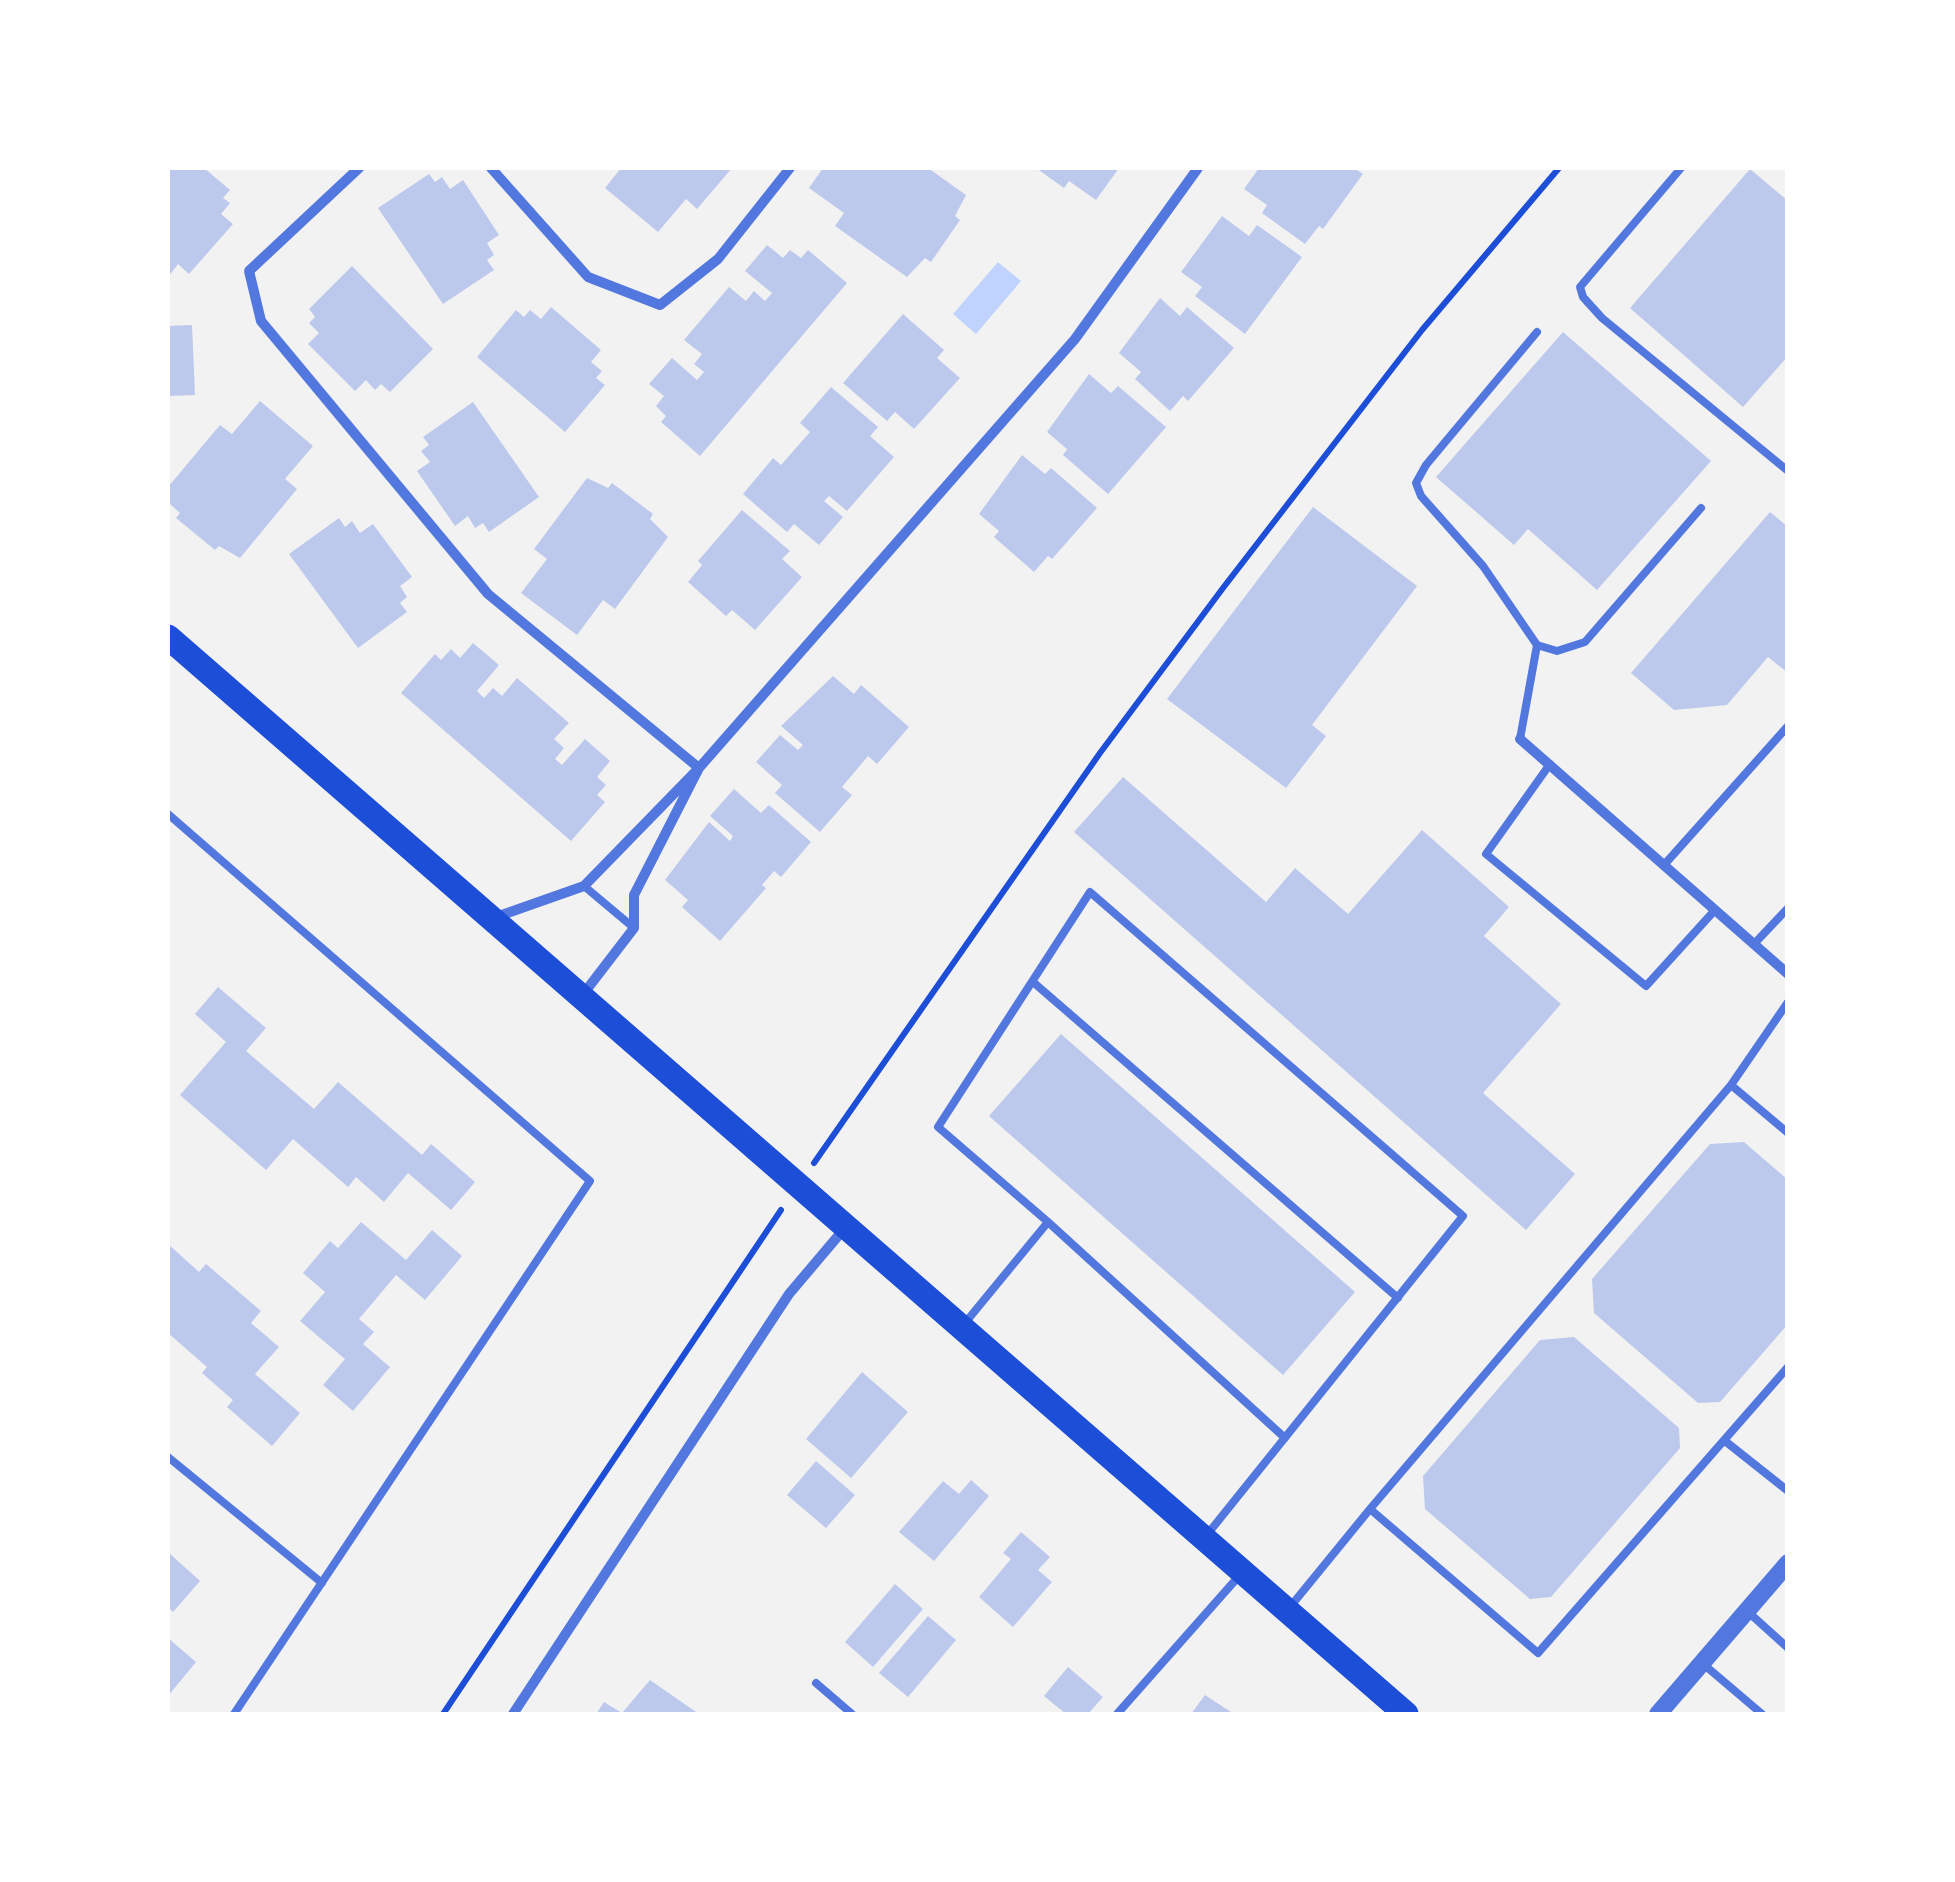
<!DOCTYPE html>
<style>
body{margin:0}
#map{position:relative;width:1955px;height:1882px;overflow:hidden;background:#f2f2f2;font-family:Arial,sans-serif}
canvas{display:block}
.frame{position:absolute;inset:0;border:170px solid #fff;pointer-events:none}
</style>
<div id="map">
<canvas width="1955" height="1882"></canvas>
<div class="frame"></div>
</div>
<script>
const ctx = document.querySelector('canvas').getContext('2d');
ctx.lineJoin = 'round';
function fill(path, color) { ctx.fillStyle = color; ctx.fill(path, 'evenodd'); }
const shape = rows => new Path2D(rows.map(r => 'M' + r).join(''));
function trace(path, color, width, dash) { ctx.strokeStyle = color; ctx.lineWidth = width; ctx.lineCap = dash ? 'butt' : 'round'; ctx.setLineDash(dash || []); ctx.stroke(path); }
fill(shape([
 [998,262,1021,281,976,334,953,314]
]), '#bfd3fe');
fill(shape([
 [204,168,230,190,223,198,230,203,221,214,233,224,189,274,178,264,168,277,168,169],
 [621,168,732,168,697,209,686,199,658,232,605,188],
 [823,168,928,168,966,195,955,216,960,220,931,262,925,258,907,277,835,226,844,213,809,188],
 [1036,168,1119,168,1096,200,1069,181,1064,188],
 [1259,168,1354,168,1363,174,1323,229,1319,226,1305,244,1262,213,1267,205,1244,189],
 [1750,169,1788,201,1788,356,1743,407,1630,308],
 [429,174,435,182,442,177,450,189,463,180,499,235,487,243,494,255,487,260,494,270,443,304,378,208],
 [1222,216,1249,236,1257,225,1302,257,1245,334,1195,296,1202,287,1181,272],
 [767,245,783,258,790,250,801,258,808,250,847,283,700,456,661,422,666,416,656,406,664,396,649,384,672,358,697,380,704,372,694,364,702,354,684,340,729,287,746,301,754,291,765,301,772,293,745,271],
 [352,266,433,349,390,392,381,384,375,390,366,380,355,391,308,344,319,333,309,323,315,317,309,309],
 [1160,298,1180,316,1187,307,1234,348,1188,401,1183,396,1170,411,1135,379,1141,372,1119,353],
 [551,307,601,350,591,362,602,371,596,378,605,385,565,432,477,357,516,310,524,317,530,310,541,319],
 [903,314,944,350,937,358,960,378,914,429,895,412,887,421,843,383],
 [192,325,195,395,168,396,168,326],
 [1563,332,1711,461,1597,590,1528,529,1514,545,1436,477],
 [1089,374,1111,393,1118,386,1166,427,1108,494,1063,455,1067,449,1047,432],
 [831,387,878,427,870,436,894,457,847,511,829,496,824,501,843,517,819,545,794,524,787,532,743,494,773,458,781,465,810,432,800,423],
 [260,401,313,446,285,479,297,489,240,558,219,546,215,550,176,518,180,513,170,504,168,487,220,425,232,434],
 [473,402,539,497,489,532,483,523,475,528,468,516,455,526,417,471,430,462,421,451,429,445,423,437],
 [1022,455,1045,474,1051,468,1097,508,1052,559,1048,556,1034,572,994,537,999,531,979,514],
 [587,478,608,488,612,483,653,514,650,519,668,537,615,609,603,600,577,635,521,593,547,559,534,549],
 [1313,507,1417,586,1312,725,1326,736,1286,788,1167,699],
 [742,510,790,551,782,559,802,577,755,630,732,610,726,616,688,582,702,565,698,561],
 [1770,512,1788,527,1788,673,1768,657,1727,705,1674,710,1631,673],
 [339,518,345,527,352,521,360,533,373,524,412,577,400,586,407,597,400,603,407,612,358,648,289,554],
 [473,643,499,665,477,691,484,698,493,688,502,696,517,678,569,723,554,739,564,748,555,759,562,765,585,739,610,761,597,777,606,785,597,795,605,802,571,841,401,693,435,654,441,660,451,649,460,658],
 [833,676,854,694,861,685,909,727,877,764,868,756,842,787,852,795,820,832,775,793,782,785,756,762,780,735,798,750,803,745,781,726],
 [1123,777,1266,902,1295,868,1348,914,1422,830,1509,907,1484,936,1561,1004,1483,1093,1575,1174,1526,1230,1074,832],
 [734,789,761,813,769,805,811,842,781,877,774,871,762,885,766,888,720,941,682,907,688,900,665,880,709,822,730,841,733,836,710,816],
 [218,987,266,1028,246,1051,314,1109,338,1082,422,1155,431,1144,475,1182,451,1210,408,1173,384,1202,356,1177,348,1187,293,1139,266,1170,180,1095,226,1042,195,1014],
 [1061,1034,1355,1292,1283,1375,989,1116],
 [1744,1142,1788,1180,1788,1324,1720,1402,1698,1403,1594,1313,1592,1279,1710,1144],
 [361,1222,406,1260,432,1230,462,1256,425,1300,396,1275,359,1319,374,1332,363,1344,390,1367,353,1411,323,1385,345,1359,300,1321,325,1292,303,1273,330,1241,338,1248],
 [168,1244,199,1272,206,1264,261,1311,251,1323,279,1347,255,1374,300,1413,272,1446,227,1407,233,1400,202,1373,207,1367,168,1333],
 [1574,1337,1679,1428,1680,1448,1551,1597,1530,1599,1425,1509,1423,1476,1540,1340],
 [862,1372,908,1412,851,1478,806,1439],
 [816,1461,855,1495,826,1528,787,1495],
 [971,1480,989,1496,934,1561,899,1532,943,1481,959,1494],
 [1021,1532,1050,1557,1038,1570,1052,1582,1013,1627,979,1597,1011,1559,1003,1553],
 [168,1552,200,1581,173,1612,168,1607],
 [895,1584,923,1609,873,1667,845,1642],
 [928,1616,956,1640,908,1697,879,1673],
 [168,1638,196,1662,168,1696],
 [1068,1667,1103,1697,1088,1714,1066,1714,1044,1696],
 [650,1680,699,1714,596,1714,604,1702,622,1713],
 [1205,1695,1234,1714,1191,1714]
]), '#bdc9ec');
trace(shape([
 [814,1163,1100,753,1223,588,1422,330,1559,168],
 [443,1714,781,1210]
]), '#1d4ed8', 6);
trace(shape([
 [1681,168,1580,287,1583,297,1602,318,1788,471],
 [1537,645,1557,651,1585,642,1701,508],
 [1520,739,1537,645,1483,566,1421,496,1416,483,1426,465,1537,332],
 [1550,764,1486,854,1646,986,1715,910],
 [168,814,590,1181,234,1714],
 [1664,865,1788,726],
 [584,886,634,928],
 [1754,944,1788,908],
 [1033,982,1398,1298],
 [1731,1085,1788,1002],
 [1788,1133,1731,1085,1370,1509,1538,1653,1788,1367],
 [1048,1222,1285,1438],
 [965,1323,1048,1222,938,1127,1090,892,1463,1216,1206,1536],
 [1725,1441,1788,1491],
 [168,1457,322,1583],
 [1290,1607,1370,1509],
 [1747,1611,1788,1648],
 [1702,1663,1762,1714],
 [816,1683,852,1714],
 [1117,1714,1239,1576]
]), '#5277de', 8);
trace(shape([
 [359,168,249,271,261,321,488,594,699,768,584,886,496,917],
 [491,168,588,277,660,305,718,259,790,168],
 [1520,739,1788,974],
 [581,997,634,928,634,895,699,768,1075,339,1198,168],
 [513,1714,789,1294,844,1229]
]), '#5277de', 10);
trace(shape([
 [1658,1714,1788,1563]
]), '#5277de', 18);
trace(shape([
 [168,637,1406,1714]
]), '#1d4ed8', 25);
</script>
